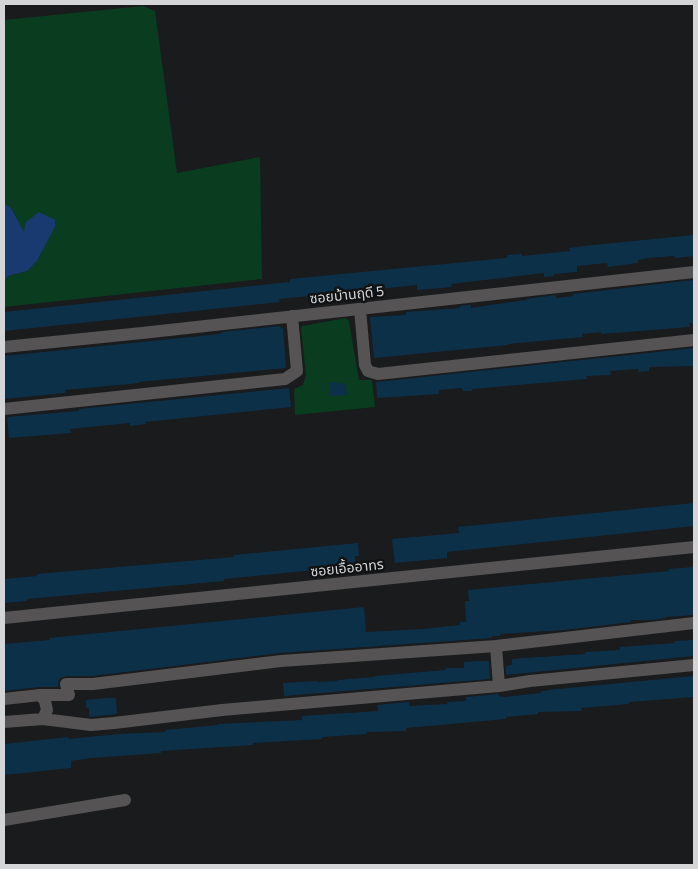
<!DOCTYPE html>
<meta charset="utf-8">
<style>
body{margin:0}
#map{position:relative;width:698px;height:869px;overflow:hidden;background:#191b1d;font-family:Commissioner,sans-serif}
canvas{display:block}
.frame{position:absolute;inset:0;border:5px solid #d4d5d7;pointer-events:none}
</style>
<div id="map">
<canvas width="698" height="869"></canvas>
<div class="frame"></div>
</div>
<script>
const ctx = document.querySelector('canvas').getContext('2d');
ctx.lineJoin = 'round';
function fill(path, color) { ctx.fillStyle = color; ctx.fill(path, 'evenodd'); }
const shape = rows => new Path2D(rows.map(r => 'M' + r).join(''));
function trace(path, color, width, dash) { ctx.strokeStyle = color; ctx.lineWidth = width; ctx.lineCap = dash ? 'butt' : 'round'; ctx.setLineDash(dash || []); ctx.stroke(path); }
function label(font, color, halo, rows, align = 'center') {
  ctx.font = font + ' Commissioner,"Noto Sans Thai",sans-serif'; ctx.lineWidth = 5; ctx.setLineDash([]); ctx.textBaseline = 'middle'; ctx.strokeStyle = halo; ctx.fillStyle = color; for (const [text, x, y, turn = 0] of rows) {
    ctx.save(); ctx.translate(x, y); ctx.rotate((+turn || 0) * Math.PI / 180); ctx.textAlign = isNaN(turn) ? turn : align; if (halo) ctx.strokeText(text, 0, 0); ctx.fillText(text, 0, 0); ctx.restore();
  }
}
fill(shape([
 [143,6,155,11,177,173,260,157,262,279,4,307,4,282,8,276,27,271,37,261,55,227,24,233,11,208,4,203,4,20],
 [346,318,349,321,359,380,372,380,375,407,295,415,294,389,303,385,306,375,301,329,302,326]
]), '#0a3c1f');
fill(shape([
 [4,203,11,208,24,232,26,222,39,212,55,220,55,227,37,261,27,271,8,276,4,282]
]), '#193a70');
fill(shape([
 [694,235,694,256,675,258,674,256,648,258,638,260,638,263,608,267,607,263,577,266,577,272,554,274,554,276,544,277,544,273,451,284,452,287,417,290,417,285,378,289,378,292,357,294,311,298,311,296,279,299,280,302,4,331,4,312,290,282,290,279,507,258,507,255,522,254,522,256,570,251,569,248,584,246],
 [694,280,694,323,689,323,690,327,601,334,601,332,582,334,583,337,508,344,508,345,374,358,370,317,406,315,406,312,460,308,460,306,471,305,471,308,490,305,527,300,526,299,556,295,556,298,573,296,573,294],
 [280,326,281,329,283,328,286,368,139,382,139,383,65,390,65,393,4,399,4,356,220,334,222,332],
 [694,348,694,366,649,367,649,371,639,372,638,369,610,371,611,375,586,376,587,379,472,389,472,391,463,391,462,388,439,390,439,394,377,398,376,382],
 [329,382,346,384,347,395,330,396],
 [289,388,291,407,145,422,146,424,130,426,130,423,70,429,71,433,9,438,7,417,79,411,78,409],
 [694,503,694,526,447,552,447,558,395,563,392,539,459,533,458,527],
 [358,543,359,556,355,556,356,566,224,579,224,581,27,599,27,601,4,603,4,579,37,576,37,574,234,557,234,555],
 [694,567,694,615,666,617,666,618,653,620,631,620,631,622,564,630,500,634,500,636,492,636,492,638,280,653,92,676,66,676,59,679,58,687,39,687,4,691,4,644,49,640,49,638,364,607,366,632,423,629,460,625,460,622,466,622,465,601,469,601,468,590,669,571,668,569],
 [694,640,694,656,506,675,506,666,512,665,512,659,585,654,585,652,620,650,620,647,675,643,674,641],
 [478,661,489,661,490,679,284,696,283,683,317,681,317,682,338,681,338,680,375,677,375,676,446,670,446,668,464,668,464,662],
 [694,676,694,697,629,702,629,704,581,708,582,711,538,712,538,714,506,717,506,719,406,728,406,731,367,732,367,734,322,737,322,739,253,743,253,745,161,751,161,753,91,758,71,761,71,768,4,775,4,744,68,737,69,739,118,734,165,732,165,730,218,725,218,724,302,720,302,716,378,711,377,705,409,702,409,706,447,704,447,702,463,701,466,701,466,697,498,694,499,696,504,697,541,693,541,691,547,691,547,690],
 [107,698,116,698,117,714,89,717,89,708,86,708,86,700]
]), '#0d3049');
trace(shape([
 [360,309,365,365,368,371,378,374,694,340],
 [4,347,142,333,694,272],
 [4,409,285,379,297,371,292,316],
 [4,618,694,547],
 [496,646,499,686],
 [40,695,45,701,47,710,43,719],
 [4,699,40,695,69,695,66,684,93,684,281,661,496,646,694,623],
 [4,722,43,719,91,725,114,723,222,710,499,686,530,681,694,665],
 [4,820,125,800]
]), '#555353', 12);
label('14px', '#d4d5d7', '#101214', [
 ["ซอยบ้านฤดี 5",347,295,-6],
 ["ซอยเอื้ออาทร",347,568,-6]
]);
</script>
